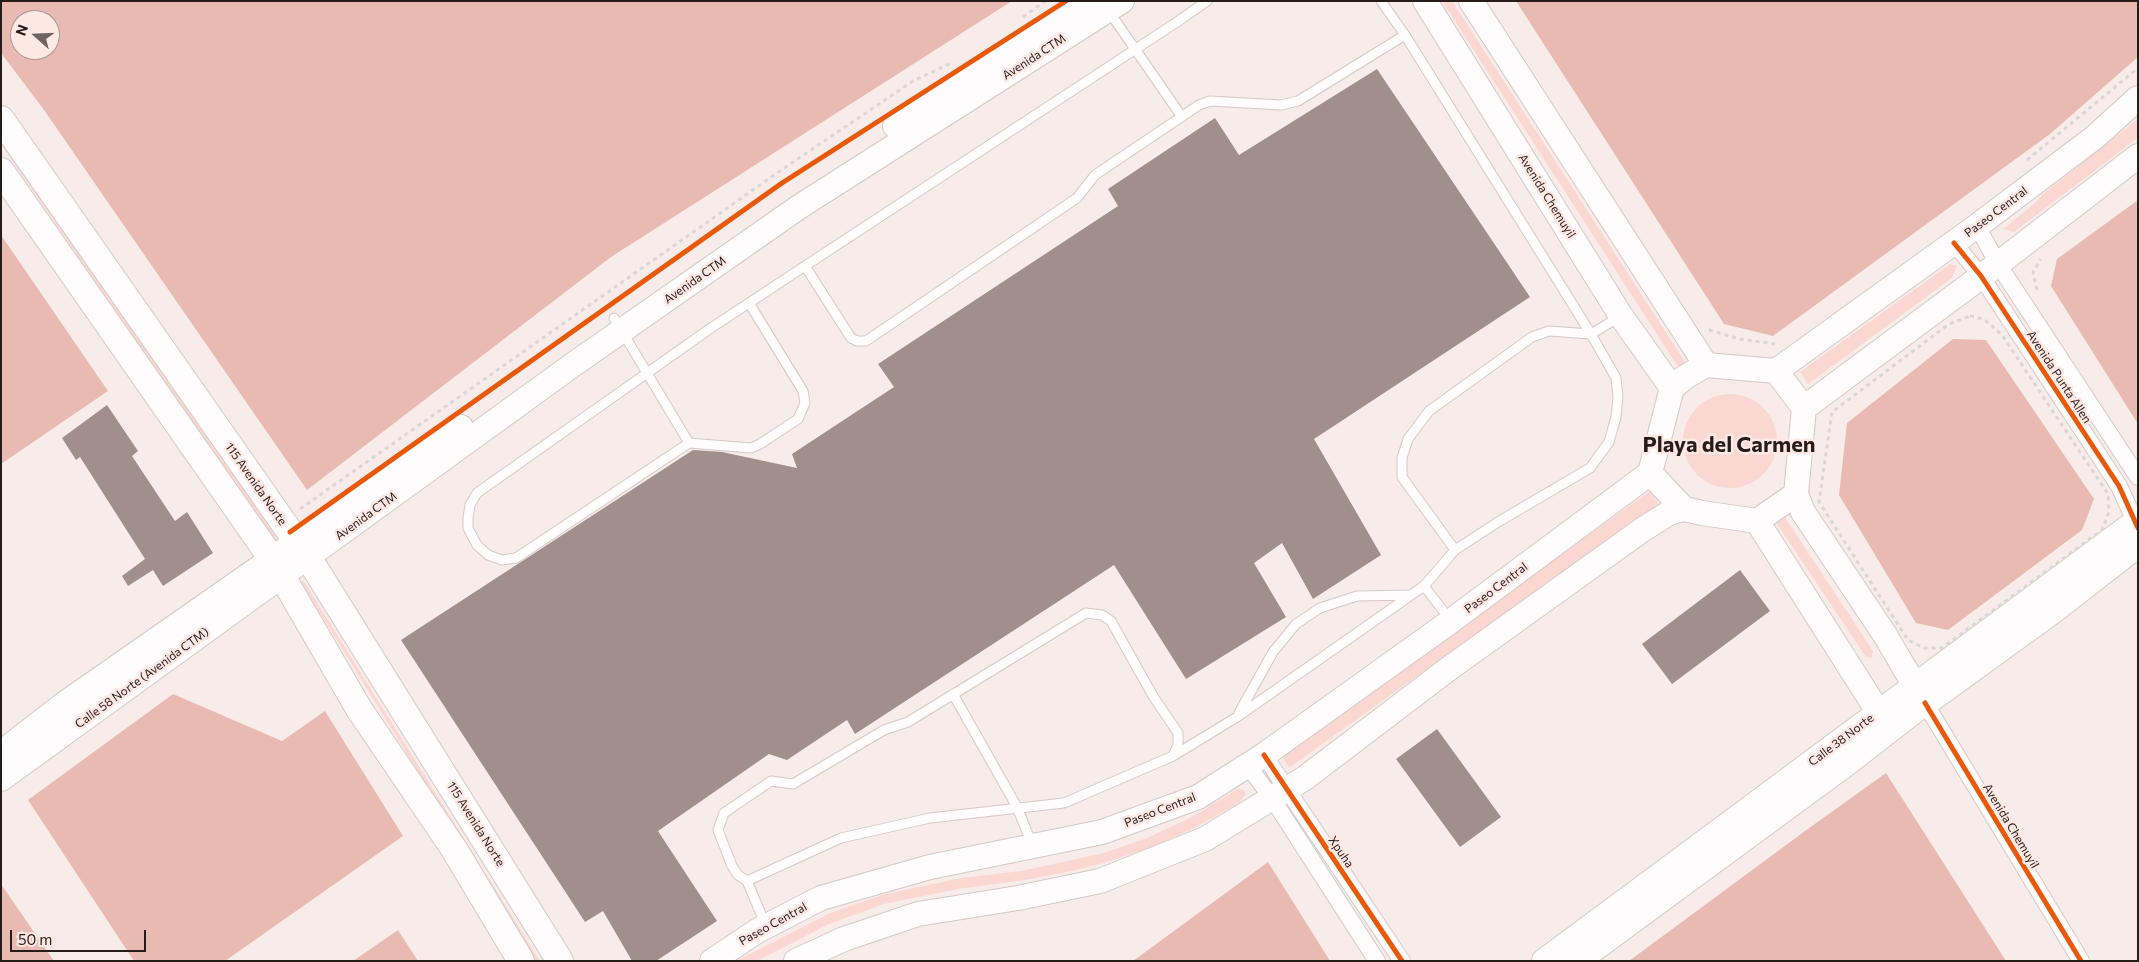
<!DOCTYPE html>
<style>
body{margin:0}
#map{position:relative;width:2139px;height:962px;overflow:hidden;background:#f8ecea;font-family:Commissioner,sans-serif}
canvas{display:block}
.frame{position:absolute;inset:0;border:2px solid #261d1b;pointer-events:none}
.north{position:absolute;left:10px;top:10px;width:50px;height:50px;box-sizing:border-box;background:#fee8e4;border:1px solid #a89794;border-radius:50%;rotate:290deg;font-size:14px;font-weight:700;line-height:20px;text-align:center;color:#261d1b}
.north::after{content:'';display:block;margin:auto;width:18px;height:22px;background:#706563;clip-path:polygon(50% 0,100% 100%,50% 72%,0 100%)}
.scale{position:absolute;left:10px;top:930px;width:136px;height:22px;box-sizing:border-box;border:2px solid #261d1b;border-top:0;padding-left:6px;font-size:15px;line-height:18px;white-space:nowrap;color:#261d1b;-webkit-text-stroke:4px #fee8e4;paint-order:stroke}
</style>
<div id="map">
<canvas width="2139" height="962"></canvas>
<div class="frame"></div>
<div class="north">N</div>
<div class="scale">50 m</div>
</div>
<script>
const ctx = document.querySelector('canvas').getContext('2d');
ctx.lineJoin = 'round';
function fill(path, color) { ctx.fillStyle = color; ctx.fill(path, 'evenodd'); }
const shape = rows => new Path2D(rows.map(r => 'M' + r).join(''));
function trace(path, color, width, dash) { ctx.strokeStyle = color; ctx.lineWidth = width; ctx.lineCap = dash ? 'butt' : 'round'; ctx.setLineDash(dash || []); ctx.stroke(path); }
function label(font, color, halo, rows, align = 'center') {
  ctx.font = font + ' Commissioner,sans-serif'; ctx.lineWidth = 5; ctx.setLineDash([]); ctx.textBaseline = 'middle'; ctx.strokeStyle = halo; ctx.fillStyle = color; for (const [text, x, y, turn = 0] of rows) {
    ctx.save(); ctx.translate(x, y); ctx.rotate((+turn || 0) * Math.PI / 180); ctx.textAlign = isNaN(turn) ? turn : align; if (halo) ctx.strokeText(text, 0, 0); ctx.fillText(text, 0, 0); ctx.restore();
  }
}
fill(shape([
 [1442,1,1452,1,1685,362,1682,366,1678,367],
 [2138,119,2138,137,2131,143,2014,232,2003,229,2034,204,2043,194],
 [1,141,136,331,276,536,275,541,272,539,1,144],
 [1950,264,1957,266,1952,278,1808,384,1800,372],
 '1683 441a47 47 0 1 1 94 0a47 47 0 1 1-94 0Z',
 [1650,491,1659,504,1631,522,1289,768,1282,757,1300,742],
 [1784,516,1873,651,1872,658,1866,657,1775,521],
 [303,580,540,961,535,961,301,582],
 [1238,789,1244,790,1246,794,1239,803,1194,828,1149,848,1104,863,1063,873,1018,881,958,889,884,904,829,924,757,961,736,961,830,913,882,895,961,878,1021,871,1104,853,1147,838,1190,818]
]), '#fad8d1');
fill(shape([
 [1,1,1012,1,611,257,307,490,44,110,1,53],
 [20,20,50,20,50,50,20,50],
 [1516,1,2138,1,2138,57,2050,134,1773,336,1724,324],
 [2138,200,2138,424,2051,286,2057,259],
 [1,235,108,391,1,464],
 [1953,339,1986,340,2094,499,2082,530,1948,630,1916,623,1839,495,1847,423],
 [173,694,282,741,325,711,403,836,225,961,134,961,28,800],
 [1886,773,2006,961,1629,961,1805,831],
 [1268,862,1330,961,1133,961],
 [1,884,54,961,1,961],
 [398,930,418,961,353,961]
]), '#e9bab1');
fill(shape([
 [1377,69,1530,297,1314,439,1381,555,1313,599,1282,543,1254,563,1286,617,1186,679,1114,565,855,734,847,720,787,760,769,754,658,831,717,921,656,961,632,961,603,911,585,922,401,640,693,450,722,452,797,468,792,454,894,387,878,364,1118,206,1108,189,1215,118,1239,155],
 [107,405,138,451,132,456,175,521,187,512,213,553,163,586,153,570,128,586,122,576,145,559,80,457,76,460,62,438],
 [1740,570,1770,611,1672,684,1642,644],
 [1437,729,1501,817,1460,847,1396,759]
]), '#a18f8c');
const lane = shape([
 [1381,1,1405,35,1591,334,1616,378,1618,397,1616,417,1609,442,1590,468,1498,522,1455,550,1402,477,1402,458,1408,439,1429,411,1532,337,1549,331,1591,334,1621,316],
 [1108,10,1182,117],
 [805,266,851,338,857,341,866,341,1077,198,1095,175,1199,105,1210,101,1281,105,1298,101,1405,35],
 [749,303,803,391,805,403,798,419,760,444,751,448,689,443,516,558,502,560,488,555,477,545,468,528,468,518,470,505,477,493,711,328,749,303,805,266,1177,22,1207,1],
 [614,318,689,443],
 [1424,586,1451,621],
 [953,694,1017,807,1032,844],
 [1239,713,1273,652,1296,624,1320,608,1357,596,1410,595],
 [1173,756,1237,717,1424,586,1455,550],
 [747,881,841,838,930,818,1064,803,1173,756,1178,745,1178,733,1153,696,1111,621,1102,615,1086,613,908,722,884,730,793,784,771,781,724,813,718,830,732,866,738,875,747,881,766,926]
]);
const street = shape([
 [1977,226,1998,264,2138,477],
 [1954,243,1981,276,2119,486,2138,528],
 [1925,703,2081,961],
 [1264,755,1402,961],
 [1248,766,1272,798,1377,961]
]);
const secondary = shape([
 [1425,1,1621,316,1672,388],
 [1471,1,1706,365],
 [895,126,1089,1],
 [1776,371,1977,226,2095,137,2138,98],
 [1804,408,1998,264,2138,156],
 [1650,473,1684,509,1702,513,1757,521,1796,494],
 [1757,521,1886,724],
 [1,753,64,704,461,427],
 [1,779,574,364,799,207,1122,1],
 [712,961,757,931,821,898,930,867,1102,832,1198,797,1264,755,1451,621,1650,473],
 [796,961,844,939,918,914,1018,898,1100,881,1205,839,1305,778,1447,670,1642,530,1669,513,1684,509],
 [1544,961,2138,520],
 [1578,961,1849,762,1925,703,1885,635,1803,512,1796,494,1804,408,1776,371,1706,365,1685,377,1672,388,1650,473]
]);
const primary = shape([
 [1,119,311,562,560,961],
 [1,171,272,559,359,709,454,849,521,961],
 [1925,703,2052,611,2138,544]
]);
trace(lane, '#d4c9c7', 11);
trace(street, '#d4c9c7', 18);
trace(secondary, '#d4c9c7', 26);
trace(primary, '#d4c9c7', 28);
trace(shape([
 [1023,17,1045,1],
 [2027,160,2138,68],
 [2037,290,2033,272,2041,259],
 [1970,316,1984,319,2002,335,2108,494,2109,512,2102,530,1942,648,1924,648,1908,640,1819,502,1832,412,1949,324,1970,316],
 [1709,330,1740,339,1775,344],
 [300,509,777,173,913,81,951,63]
]), '#d9d6d5', 3, [4, 4]);
trace(lane, '#fefcfc', 9);
trace(street, '#fefcfc', 16);
trace(secondary, '#fefcfc', 24);
trace(primary, '#fefcfc', 26);
trace(shape([
 [1954,243,1981,276,2119,486,2138,528],
 [290,532,782,183,1066,1],
 [1925,703,2081,961],
 [1264,755,1402,961]
]), '#e8590c', 5);
label('12px', '#261d1b', '#fee8e4', [
 ["Avenida CTM",1034,57,-33],
 ["Avenida Chemuyil",1547,196,58],
 ["Paseo Central",1996,212,-37],
 ["Avenida CTM",695,280,-35],
 ["Avenida Punta Allen",2059,377,57],
 ["115 Avenida Norte",256,484,55],
 ["Avenida CTM",366,516,-36],
 ["Paseo Central",1496,588,-37],
 ["Calle 58 Norte (Avenida CTM)",142,678,-36],
 ["Calle 38 Norte",1841,740,-37],
 ["Paseo Central",1160,810,-21],
 ["115 Avenida Norte",476,824,58],
 ["Avenida Chemuyil",2011,826,59],
 ["Xpuha",1341,852,56],
 ["Paseo Central",773,924,-29]
]);
label('bold 22px', '#261d1b', '#fee8e4', [
 ["Playa del Carmen",1729,445]
]);
</script>
